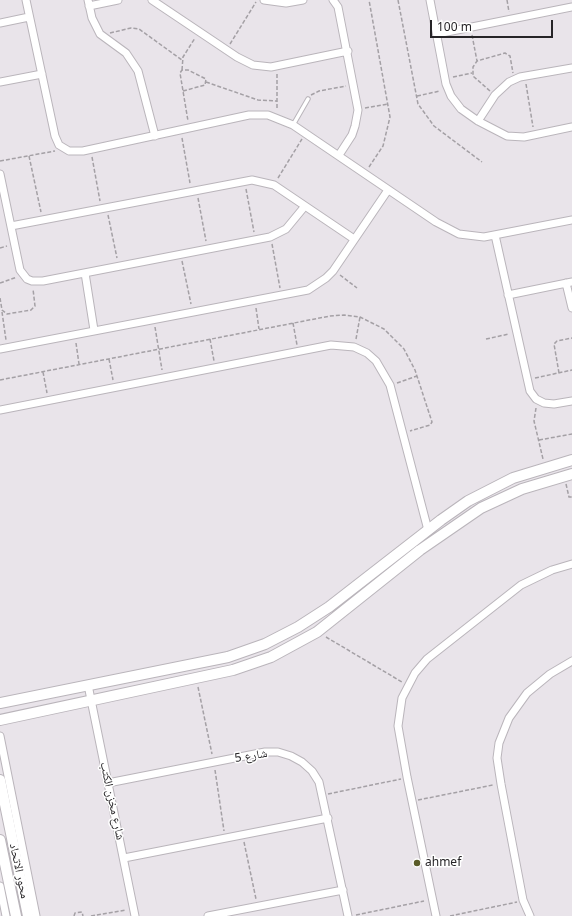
<!DOCTYPE html>
<meta charset="utf-8">
<style>
body{margin:0}
#map{position:relative;width:572px;height:916px;overflow:hidden;background:#e9e4ea;font-family:"Noto Sans",sans-serif}
canvas{display:block}
.scale{position:absolute;left:430px;top:20px;width:123px;height:18px;box-sizing:border-box;border:2px solid #262427;border-top:0;padding-left:5px;font-size:12px;line-height:14px;white-space:nowrap;color:#262427;-webkit-text-stroke:3px #fff;paint-order:stroke}
</style>
<div id="map">
<canvas width="572" height="916"></canvas>
<div class="scale">100 m</div>
</div>
<script>
const ctx = document.querySelector('canvas').getContext('2d');
ctx.lineJoin = 'round';
const shape = rows => new Path2D(rows.map(r => 'M' + r).join(''));
function trace(path, color, width, dash) { ctx.strokeStyle = color; ctx.lineWidth = width; ctx.lineCap = dash ? 'butt' : 'round'; ctx.setLineDash(dash || []); ctx.stroke(path); }
function label(font, color, halo, rows, align = 'center') {
  ctx.font = font + ' "Noto Sans","Noto Naskh Arabic",sans-serif'; ctx.lineWidth = 3; ctx.setLineDash([]); ctx.textBaseline = 'middle'; ctx.strokeStyle = halo; ctx.fillStyle = color; for (const [text, x, y, turn = 0] of rows) {
    ctx.save(); ctx.translate(x, y); ctx.rotate((+turn || 0) * Math.PI / 180); ctx.textAlign = isNaN(turn) ? turn : align; if (halo) ctx.strokeText(text, 0, 0); ctx.fillText(text, 0, 0); ctx.restore();
  }
}
const lane = shape([
 [293,125,308,99]
]);
const street = shape([
 [26,0,55,136,59,145,69,151,83,151,249,115,268,115,293,125,436,222,459,234,484,237,572,220],
 [88,0,92,18,100,34,126,53,138,71,155,136],
 [152,0,237,57,253,65,271,67,348,51],
 [264,0,286,3,303,0],
 [333,0,338,7,358,110,355,126,352,135,339,155],
 [430,0,446,84,451,96,461,109,478,121,507,136,524,137,572,127],
 [89,6,118,0],
 [0,23,29,17],
 [437,34,572,7],
 [0,82,42,74],
 [478,121,495,95,509,82,520,77,572,68],
 [0,174,20,270,27,279,32,281,43,281,270,237,286,229,305,206],
 [11,226,252,180,274,185,354,239],
 [495,235,530,391,536,399,544,403,554,404,572,401],
 [85,273,94,330],
 [566,283,572,308],
 [508,295,572,282],
 [0,349,308,290,326,278,333,271,388,190],
 [0,410,331,345,354,347,367,353,376,361,390,385,428,530],
 [88,685,135,916],
 [0,736,36,916],
 [108,783,265,752,278,752,291,756,302,762,312,771,319,782,348,916],
 [124,858,328,818],
 [0,886,6,916],
 [208,916,343,890],
 [436,916,407,777,398,726,402,698,415,673,427,659,521,585,552,570,572,564],
 [530,916,523,900,501,784,497,758,499,743,509,718,527,693,550,674,572,661]
]);
const secondary = shape([
 [0,703,228,657,265,644,298,627,329,607,441,520,468,501,513,478,572,460],
 [0,720,233,670,271,657,317,632,420,550,481,508,522,489,572,474],
 [0,780,28,916],
 [0,840,16,916]
]);
trace(lane, '#bab5bb', 5.5);
trace(street, '#bab5bb', 9);
trace(secondary, '#bab5bb', 12);
trace(shape([
 [398,0,418,104,434,126,482,162],
 [507,0,509,12],
 [110,33,131,28,139,29,182,60],
 [472,35,477,61],
 [230,44,256,2],
 [182,70,183,57,195,38],
 [277,74,277,110],
 [453,77,472,73],
 [206,82,258,100,277,101],
 [526,84,533,127],
 [183,91,205,85,206,79,188,70,182,70,180,73,188,121],
 [490,91,473,76,473,67,477,61,505,53,510,56,513,73],
 [311,95,319,91,346,86],
 [417,96,440,91],
 [365,108,388,104],
 [182,138,190,183],
 [29,156,41,212],
 [92,157,100,201],
 [0,161,55,151],
 [369,167,383,146,390,117,369,0],
 [278,178,302,139],
 [246,189,254,232],
 [198,198,206,241],
 [108,215,117,258],
 [272,244,280,288],
 [0,248,7,246],
 [182,261,191,304],
 [340,275,357,288],
 [0,283,17,277],
 [0,298,2,310,7,314,31,310,35,306,33,289],
 [256,308,259,329],
 [2,312,6,340],
 [293,323,297,345],
 [155,327,162,370],
 [210,339,214,361],
 [356,339,360,317],
 [486,339,509,334],
 [76,343,79,364],
 [109,359,113,380],
 [43,372,47,393],
 [559,373,554,344,557,341,572,338],
 [535,378,572,370],
 [0,380,330,316,344,315,360,317,384,329,404,349,415,370,432,422,430,425,410,431],
 [397,383,417,376],
 [536,408,534,421,543,459],
 [539,440,572,434],
 [566,484,569,497,572,497],
 [326,637,402,682],
 [198,687,212,754],
 [215,770,224,831],
 [328,794,401,779],
 [418,800,493,785],
 [244,842,256,899],
 [356,915,424,901],
 [74,916,75,913,82,912,83,916],
 [91,916,126,910],
 [450,916,517,902]
]), '#a4a0a5', 1.5, [4, 2]);
trace(lane, '#fff', 3.5);
trace(street, '#fff', 7);
trace(secondary, '#fff', 10);
for (const [x, y, r, color] of [
 [417,863,4,"#5b5c29"]
]) { const dot = new Path2D(); dot.arc(x, y, r, 0, 2 * Math.PI); ctx.fillStyle = color; ctx.fill(dot); trace(dot, '#fff', 1.5); }
label('12px', '#262427', '#fff', [
 ["شارع 5",251,756,-9],
 ["شارع مخزن الكتب",112,801,78],
 ["محور الاتحاد",19,871,78]
]);
label('12px', '#262427', '#fff', [
 ["ahmef",425,863]
], 'left');
</script>
